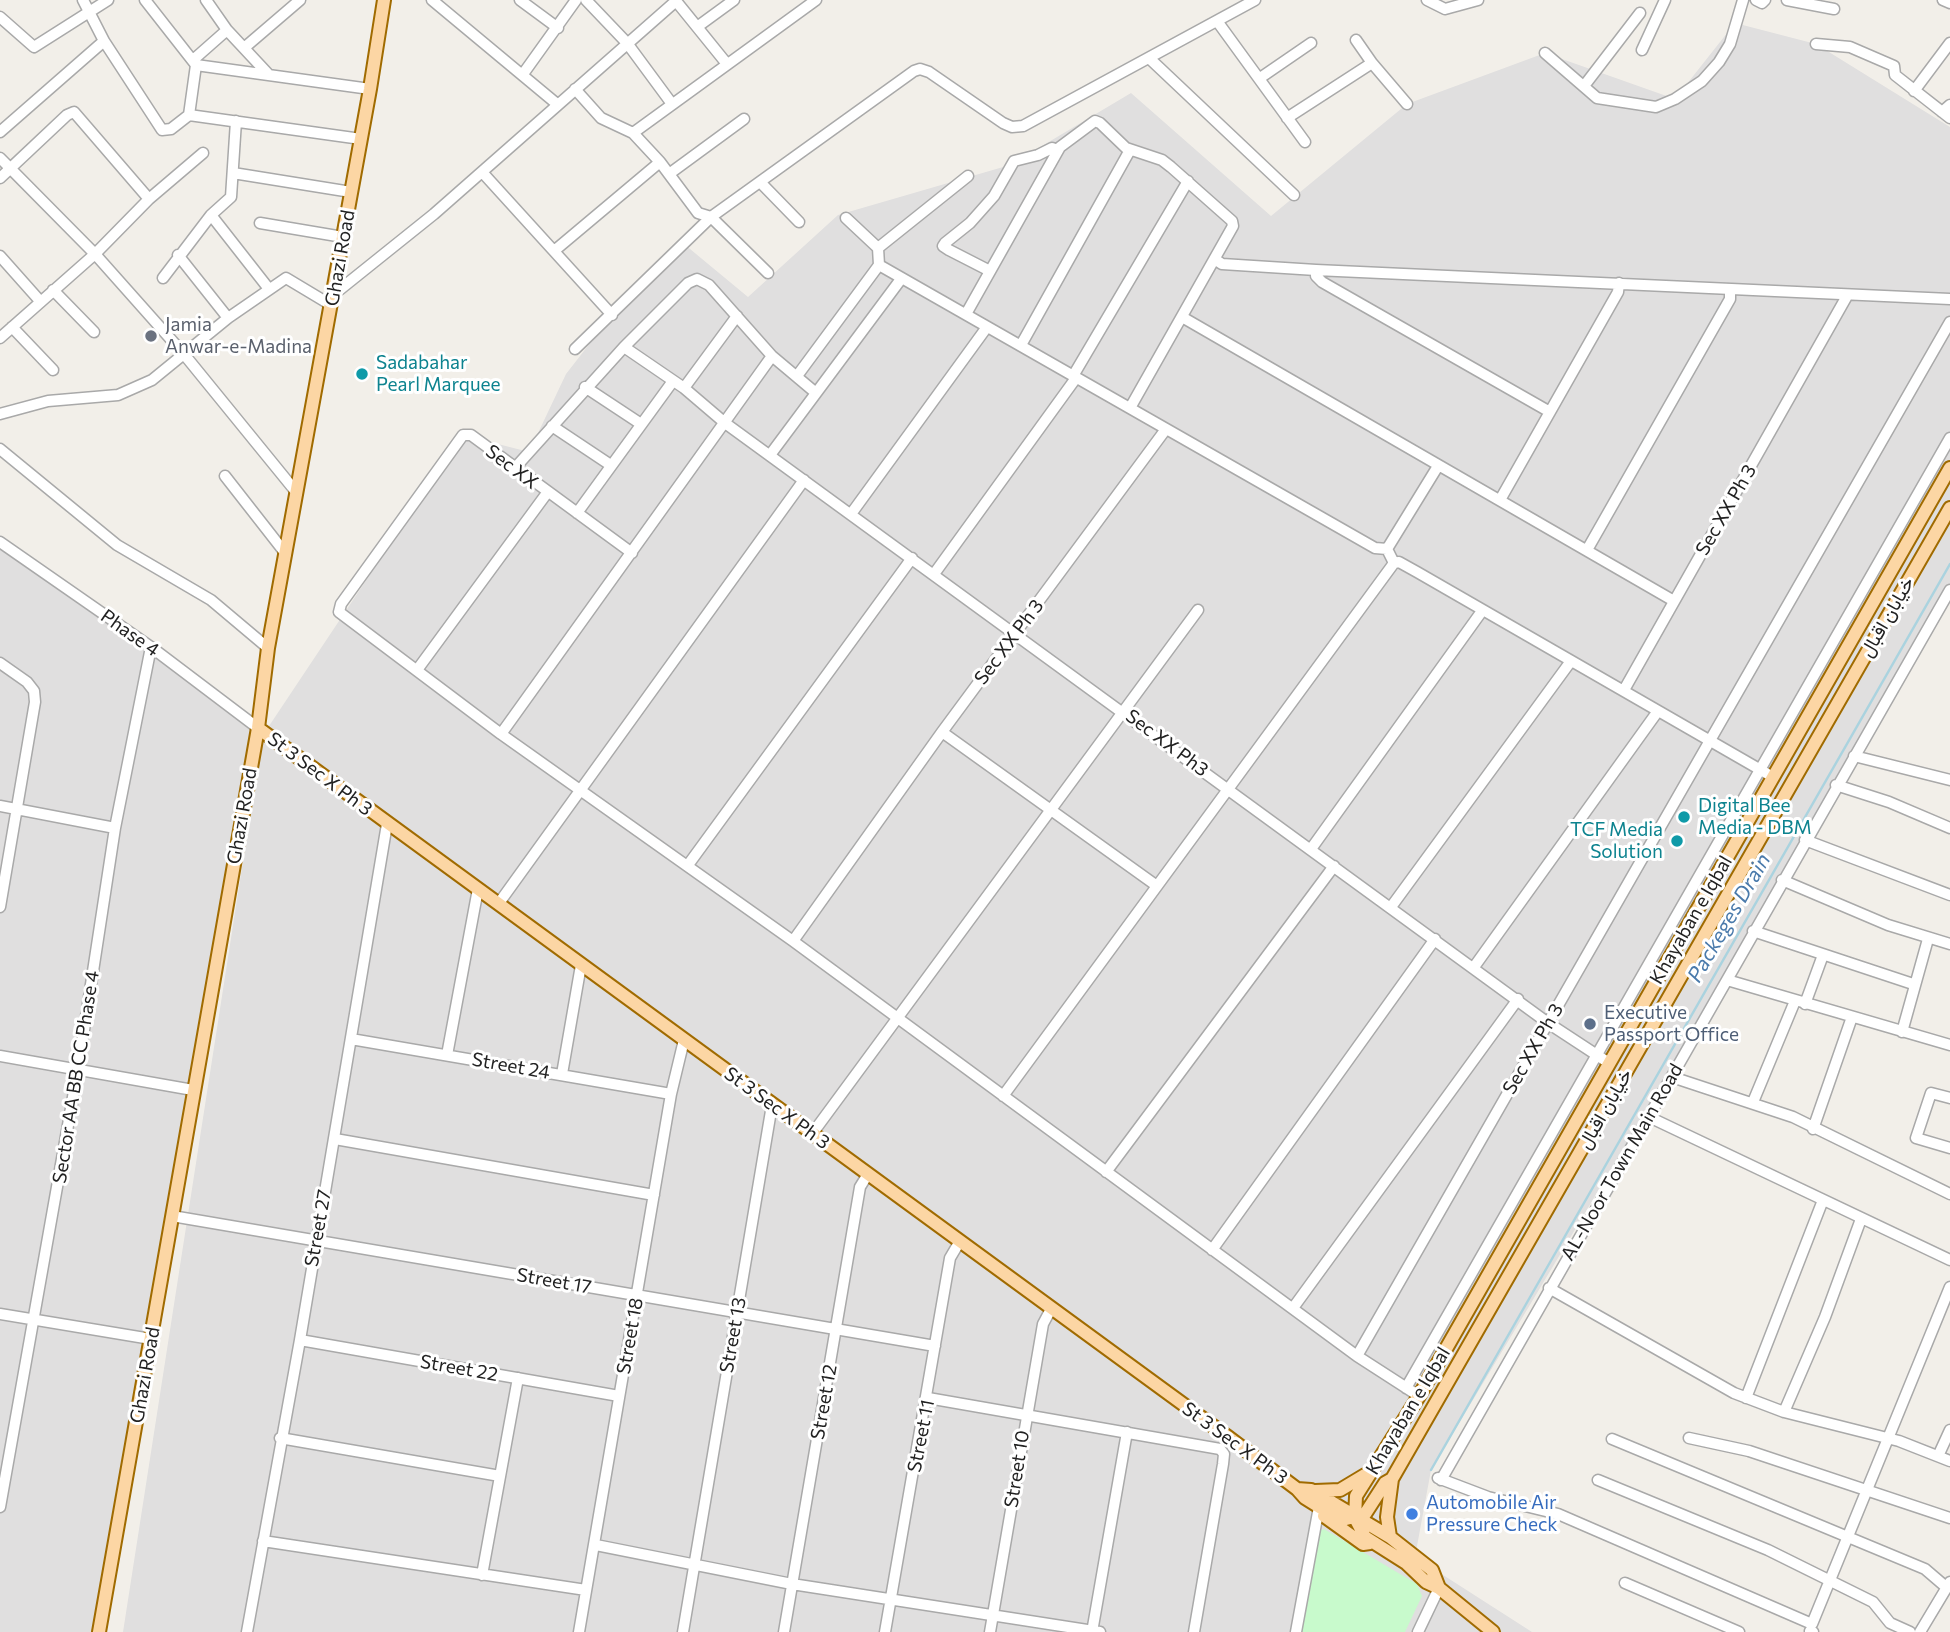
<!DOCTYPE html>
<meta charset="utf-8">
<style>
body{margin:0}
canvas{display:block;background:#f2efe9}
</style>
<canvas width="1950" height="1632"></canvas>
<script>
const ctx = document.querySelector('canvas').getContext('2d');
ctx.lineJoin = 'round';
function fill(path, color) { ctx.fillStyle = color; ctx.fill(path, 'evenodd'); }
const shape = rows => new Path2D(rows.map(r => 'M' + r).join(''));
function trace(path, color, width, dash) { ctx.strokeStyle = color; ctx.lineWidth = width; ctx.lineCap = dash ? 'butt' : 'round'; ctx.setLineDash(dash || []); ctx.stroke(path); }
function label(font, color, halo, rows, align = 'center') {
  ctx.font = font + ' Commissioner,Vazirmatn,sans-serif'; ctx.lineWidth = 6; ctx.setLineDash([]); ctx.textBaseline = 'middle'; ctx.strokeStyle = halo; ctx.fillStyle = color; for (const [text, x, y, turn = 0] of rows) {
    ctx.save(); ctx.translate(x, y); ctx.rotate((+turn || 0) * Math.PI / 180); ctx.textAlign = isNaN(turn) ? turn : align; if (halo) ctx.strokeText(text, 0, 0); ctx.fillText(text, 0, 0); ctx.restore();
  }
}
fill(shape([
 [1735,23,1816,44,1950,127,1950,589,1737,959,1431,1470,1415,1557,1532,1632,123,1632,255,784,104,1632,0,1632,0,544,263,735,463,435,529,452,566,374,612,315,684,244,748,297,838,215,1010,165,1131,93,1271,216,1407,104,1545,53,1675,99]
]), '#e0dfdf');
fill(shape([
 [1324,1529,1417,1584,1422,1596,1405,1632,1302,1632,1318,1531]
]), '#c8facc');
trace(shape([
 [1431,1470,1950,564]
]), '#aad3df', 2.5);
const minor = shape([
 [145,0,196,65,370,89],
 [206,0,227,30],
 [432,0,557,104],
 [520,0,558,28],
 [586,0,627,43,672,104],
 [1427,0,1445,9,1478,0],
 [1756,0,1762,3,1765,0],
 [1787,0,1834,9],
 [1943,0,1950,3],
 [0,17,34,47,108,0],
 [1217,21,1305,142],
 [697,27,734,0],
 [1356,40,1372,63],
 [104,41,162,130,171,129,189,115,196,65],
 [1816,44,1850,47,1894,66,1895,75,1950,118],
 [244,48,300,0],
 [1642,50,1665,0],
 [1545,53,1597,98,1656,107,1675,99,1702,81,1719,62,1730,44,1743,0],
 [1149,58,1294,195],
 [193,60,227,30,269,75],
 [523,74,576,0],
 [1260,78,1311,43],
 [1584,86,1640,13],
 [575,89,601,118,633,133,660,162,698,213,711,217,768,273],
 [1914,91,1950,43],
 [1942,112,1950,105],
 [189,115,361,139],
 [1287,118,1372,63,1407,104],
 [0,132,104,41,83,0],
 [633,133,816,0],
 [0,158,95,254,183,353,297,493],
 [482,172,612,315],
 [233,173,351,192],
 [669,174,744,119],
 [0,178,67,115,74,112,149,199],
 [760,182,799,222],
 [211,215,269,289],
 [260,223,343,237],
 [878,248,968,176],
 [554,251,660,162],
 [178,255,228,318],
 [0,256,40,301],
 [1216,260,1222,264,1316,270,1950,299],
 [879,265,1375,548,1387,549,1394,563,1399,562,1417,572,1773,777],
 [1316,270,1316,276,1322,282,1550,412],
 [990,271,949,250,943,246,945,243,970,223,994,196,1014,161,1038,155,1052,148,1058,150],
 [163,278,211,215,231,197,236,121],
 [53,290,94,332],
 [333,295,434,214,676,1,727,64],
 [966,314,1060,147,1095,121,1100,123,1126,148,1162,160,1171,167,1232,221,1233,226,1130,408],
 [1182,317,1674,601],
 [12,327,53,370],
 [0,338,95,254,149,199,203,153],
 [1021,345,1130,150],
 [624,347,684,388,725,423,1548,1023,1609,1063],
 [575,349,711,217,914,71,920,69,929,72,1003,123,1012,127,1023,126,1255,0],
 [797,376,879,265,878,248,846,218],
 [1073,376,1188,181],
 [585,387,641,424],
 [684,388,737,316],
 [0,414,48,401,118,395,152,380,228,318,286,278,331,305],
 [552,426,609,464],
 [0,449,117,545,211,600,268,648],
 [770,455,901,279],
 [514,469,624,347,688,283,697,279,709,285,772,356,816,393],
 [225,476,286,554],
 [1500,500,1618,292,1619,283],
 [577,513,673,381],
 [851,514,987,327],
 [0,542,151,647,258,728],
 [1387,549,1438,466],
 [1587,550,1730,299,1730,289],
 [632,553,471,435,463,435,341,604,339,612,501,734,793,941,1357,1356,1419,1396],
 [934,574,1076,378],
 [0,663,27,682,34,691,35,702,0,907],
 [417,670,547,493],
 [1624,690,1847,296],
 [942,732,1157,886],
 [501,734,772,356],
 [1854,756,1950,780],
 [1836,785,1889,802,1950,828],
 [0,806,115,828],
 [1805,840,1950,895],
 [1311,849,1482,611],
 [688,865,912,558],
 [1782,880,1888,925,1950,944],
 [499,903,804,480],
 [1391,907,1571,661],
 [1753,931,1913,984],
 [793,941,942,732,1166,429],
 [1474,967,1658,711],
 [1727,980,1950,1045],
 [1805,1004,1823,955],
 [1902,1032,1928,939],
 [351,1039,671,1094],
 [447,1055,478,889],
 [0,1056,193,1090],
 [562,1074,581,965],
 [1672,1077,1793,1117,1950,1194],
 [1003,1096,1394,563],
 [1950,1098,1931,1093,1916,1138,1950,1148],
 [1753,1102,1795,1001],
 [1649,1117,1950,1260],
 [1813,1129,1852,1017],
 [812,1134,1198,610],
 [335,1139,654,1195],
 [1106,1172,1334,866],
 [172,1216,935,1346],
 [1212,1250,1435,939],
 [1549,1288,1734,1393,1784,1412,1899,1441,1950,1461],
 [1293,1308,1518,999],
 [0,1314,151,1339],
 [300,1340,619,1396],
 [1357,1356,1950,322],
 [1406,1388,1950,438],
 [928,1398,1220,1449],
 [1746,1398,1823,1200],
 [1784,1412,1825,1317,1861,1219],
 [280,1438,500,1476],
 [1689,1438,1749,1451,1950,1518],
 [1612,1439,1925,1569,1946,1587],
 [1939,1454,1950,1430],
 [1438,1478,1488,1497,1558,1514,1812,1624,1950,1287],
 [1441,1480,1950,590],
 [1598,1480,1768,1550,1873,1602,1890,1623,1910,1632],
 [0,1507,78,1069,115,828,151,647],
 [263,1541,586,1590],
 [596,1545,792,1584,1100,1632],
 [482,1575,518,1378],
 [1625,1583,1739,1632],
 [1810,1631,1813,1632],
 [247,1632,300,1340,387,824],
 [579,1632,671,1094,684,1040],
 [683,1632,772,1105],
 [784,1632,860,1187,868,1174],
 [885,1632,950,1258,960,1241],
 [990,1632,1043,1324,1051,1309],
 [1092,1632,1127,1432],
 [1194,1632,1223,1464,1224,1454,1220,1449],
 [1296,1632,1319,1507],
 [1418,1632,1439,1588],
 [1920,1632,1950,1582]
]);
const major = shape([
 [258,728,1228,1437,1297,1489,1305,1498,1337,1518,1346,1519,1365,1514,1385,1483,1392,1479,1950,508],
 [1297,1489,1311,1490,1390,1537,1432,1570,1439,1588],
 [1315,1491,1340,1490,1365,1475],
 [1324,1516,1363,1544,1370,1543],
 [1390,1537,1387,1517,1392,1479],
 [99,1632,258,728,268,648,370,89,384,0],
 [1493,1632,1439,1588,1426,1582,1406,1563,1365,1537,1355,1518,1356,1496,1419,1396,1950,468]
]);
trace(minor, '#a9a9a9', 13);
trace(major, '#a06b00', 16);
trace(minor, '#fff', 10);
trace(major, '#fcd6a4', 12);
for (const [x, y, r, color] of [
 [151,336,7,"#6b7280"],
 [362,374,7,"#0f9aa8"],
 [1684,817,7,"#0f9aa8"],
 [1677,841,7,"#0f9aa8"],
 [1590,1024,7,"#5c6f8a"],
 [1412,1514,7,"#3f7fe0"]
]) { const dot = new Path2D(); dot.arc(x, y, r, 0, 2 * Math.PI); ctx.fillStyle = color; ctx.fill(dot); trace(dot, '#fff', 2.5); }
label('19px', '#222', '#fff', [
 ["Ghazi Road",340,258,-80],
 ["Sec XX",512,467,37],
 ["Sec XX Ph 3",1726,510,-60],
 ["خیابان اقبال",1887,617,-60],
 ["Phase 4",130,633,35],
 ["Sec XX Ph 3",1009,642,-53],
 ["Sec XX Ph3",1167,743,37],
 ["St 3 Sec X Ph 3",320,774,37],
 ["Ghazi Road",242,816,-80],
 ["Khayaban e Iqbal",1691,920,-60],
 ["Sec XX Ph 3",1533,1049,-60],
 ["Street 24",511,1066,10],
 ["Sector AA BB CC Phase 4",76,1077,-81],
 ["St 3 Sec X Ph 3",777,1108,36],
 ["خیابان اقبال",1605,1109,-60],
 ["AL-Noor Town Main Road",1622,1162,-60],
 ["Street 27",318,1228,-80],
 ["Street 17",554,1281,10],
 ["Street 13",733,1335,-80],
 ["Street 18",630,1336,-80],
 ["Street 22",459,1368,10],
 ["Ghazi Road",145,1375,-80],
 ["Street 12",824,1402,-80],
 ["Khayaban e Iqbal",1408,1411,-59],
 ["Street 11",921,1436,-79],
 ["St 3 Sec X Ph 3",1235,1443,36],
 ["Street 10",1017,1469,-81]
]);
label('19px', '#5b616d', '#fff', [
 ["Jamia",165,325],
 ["Anwar-e-Madina",165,347]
], 'left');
label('19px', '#0d838f', '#fff', [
 ["Sadabahar",376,363],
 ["Pearl Marquee",376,385],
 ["Digital Bee",1698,806],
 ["Media - DBM",1698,828],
 ["TCF Media",1663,830,"right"],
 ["Solution",1663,852,"right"]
], 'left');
label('19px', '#4e5e75', '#fff', [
 ["Executive",1604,1013],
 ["Passport Office",1604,1035]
], 'left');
label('19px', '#366cbe', '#fff', [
 ["Automobile Air",1426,1503],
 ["Pressure Check",1426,1525]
], 'left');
label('italic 21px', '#4a7aab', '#fff', [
 ["Packeges Drain",1729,918,-60]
]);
</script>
